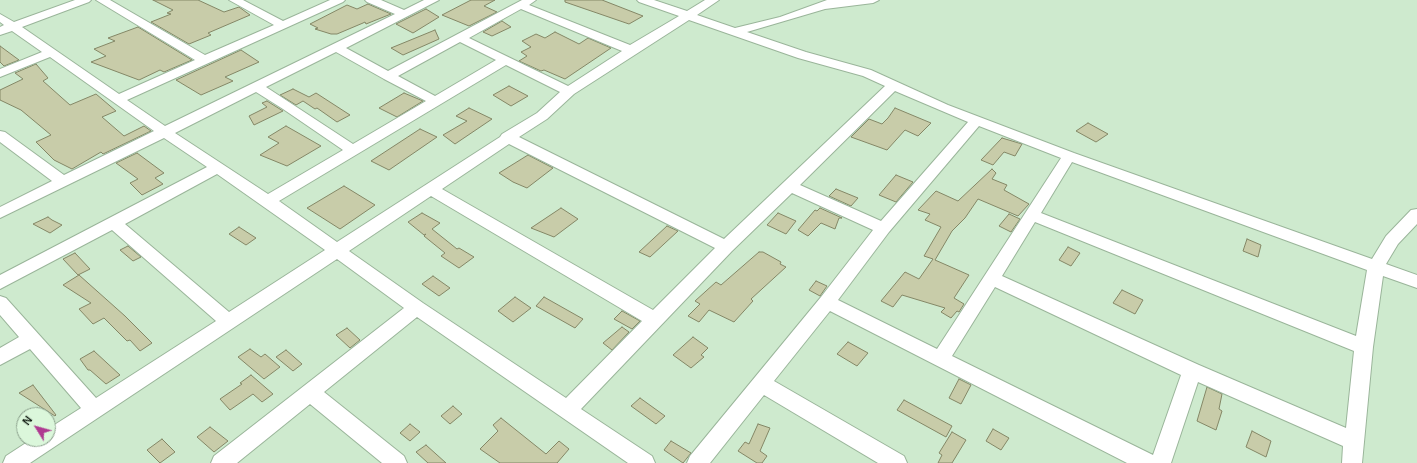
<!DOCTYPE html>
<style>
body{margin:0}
#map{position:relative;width:1417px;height:463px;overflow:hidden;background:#ceeace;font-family:Helvetica,sans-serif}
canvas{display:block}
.north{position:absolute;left:16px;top:407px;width:40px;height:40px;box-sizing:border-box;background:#dbf7db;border:1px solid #8ba08c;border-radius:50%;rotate:307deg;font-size:11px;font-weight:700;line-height:16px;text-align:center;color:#141e15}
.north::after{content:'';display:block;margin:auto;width:14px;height:18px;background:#af3a91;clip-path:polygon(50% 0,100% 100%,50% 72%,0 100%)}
</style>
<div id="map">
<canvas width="1417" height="463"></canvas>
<div class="north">N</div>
</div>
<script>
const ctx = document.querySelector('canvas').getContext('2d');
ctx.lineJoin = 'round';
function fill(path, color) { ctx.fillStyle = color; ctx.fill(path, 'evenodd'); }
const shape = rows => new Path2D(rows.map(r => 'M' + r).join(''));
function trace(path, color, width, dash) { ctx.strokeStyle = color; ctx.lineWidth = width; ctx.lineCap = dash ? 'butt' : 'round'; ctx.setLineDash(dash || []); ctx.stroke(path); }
const building = shape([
 [153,0,198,0,224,12,239,7,250,15,208,33,211,35,189,44,151,22,171,14,167,13,173,10,153,0],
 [471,0,495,0,484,6,497,12,469,26,442,15,471,0],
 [565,0,602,0,643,16,629,24,565,2,565,0],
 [368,4,391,14,366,24,365,22,363,23,337,34,331,34,315,29,318,28,310,24,347,5,357,9,368,4],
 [426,9,439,17,413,33,396,24,426,9],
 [502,21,511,27,492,36,483,32,502,21],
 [138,27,192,60,164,72,160,70,139,80,91,62,106,56,94,49,115,41,108,38,138,27],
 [435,30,439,39,403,55,391,48,435,30],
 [555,32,579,44,588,38,611,48,565,79,544,70,541,71,519,61,527,56,521,52,531,47,522,41,536,34,545,38,555,32],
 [0,46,19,60,4,66,0,62,0,46],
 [241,50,259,62,225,77,233,81,201,95,176,80,241,50],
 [36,64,48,78,43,81,70,105,96,94,116,111,102,117,124,136,144,126,151,131,103,154,101,152,72,169,54,160,36,142,51,135,21,110,0,100,0,90,23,79,15,73,36,64],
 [509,86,528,96,511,106,493,95,509,86],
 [293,89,309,97,316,93,350,115,337,122,317,108,315,109,303,101,296,105,280,95,293,89],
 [404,93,423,101,397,117,379,108,404,93],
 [267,101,283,111,254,125,249,116,267,107,262,103,267,101],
 [469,108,492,119,455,144,443,135,467,121,456,116,469,108],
 [895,108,931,123,918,136,905,130,887,150,851,137,869,119,882,124,888,118,895,108],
 [1088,123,1108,134,1096,142,1076,131,1088,123],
 [286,126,321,146,287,166,260,155,279,143,268,137,286,126],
 [420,129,437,137,389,170,371,161,420,129],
 [1002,138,1022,144,1015,156,1004,152,993,165,981,160,1002,138],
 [137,153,164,173,155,178,163,184,142,195,130,183,138,179,116,163,137,153],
 [528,155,553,168,527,188,513,182,499,173,528,155],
 [992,169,996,173,992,179,1007,185,1004,190,1029,204,1018,216,978,199,965,218,952,231,935,260,969,275,954,298,964,304,959,312,957,311,951,318,941,312,945,308,902,295,893,307,881,301,905,272,919,279,933,259,924,256,941,227,925,220,930,214,918,210,936,191,958,201,992,169],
 [896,175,913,182,896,202,879,195,896,175],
 [344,186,375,205,340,229,307,208,344,186],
 [836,189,858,198,851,206,829,196,836,189],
 [561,208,578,219,554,237,531,228,561,208],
 [820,208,842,218,839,218,835,229,821,223,808,236,798,230,815,210,817,211,820,208],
 [422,213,440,223,432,229,457,249,459,248,474,257,459,268,441,256,445,253,424,236,426,234,424,235,408,222,422,213],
 [778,213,796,221,786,234,767,225,778,213],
 [1009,214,1020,219,1011,232,999,226,1009,214],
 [48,217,52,220,62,225,50,233,33,224,48,217],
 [667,226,678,231,650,257,639,252,667,226],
 [239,227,256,238,246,245,229,234,239,227],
 [1247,239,1261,245,1258,257,1243,251,1247,239],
 [128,246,141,257,133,261,120,250,128,246],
 [1068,247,1080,253,1071,266,1059,260,1068,247],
 [759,252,763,252,781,262,780,264,786,267,751,299,753,301,734,322,709,310,699,322,688,316,700,304,695,301,716,282,721,285,759,252],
 [75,253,90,269,78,275,63,259,75,253],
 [79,275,125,316,152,343,140,351,130,340,127,341,104,318,93,324,79,309,91,303,63,285,79,275],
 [433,276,450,288,439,296,422,284,433,276],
 [816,281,827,286,820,296,809,290,816,281],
 [1122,290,1143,300,1135,314,1113,303,1122,290],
 [515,297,531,308,513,322,498,311,515,297],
 [544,297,583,319,575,328,536,306,544,297],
 [622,311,640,321,632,329,614,319,622,311],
 [622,327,629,332,612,350,603,343,622,327],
 [347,328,360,340,350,348,336,335,347,328],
 [693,337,708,348,701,355,704,357,691,368,673,355,693,337],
 [848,342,868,353,857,366,837,354,848,342],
 [250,349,261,357,265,354,280,367,264,379,238,357,250,349],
 [286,350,302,364,293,371,276,357,286,350],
 [94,351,120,375,106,384,90,370,88,370,80,359,94,351],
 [251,375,273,394,262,402,253,394,230,410,220,399,242,384,240,383,251,375],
 [959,379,971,385,961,404,949,398,959,379],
 [33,385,56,415,55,416,19,393,33,385],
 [1207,387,1222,394,1219,409,1222,411,1216,430,1197,421,1207,387],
 [640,398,665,416,656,424,631,406,640,398],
 [904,400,952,426,946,437,897,410,904,400],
 [453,406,462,414,450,424,441,416,453,406],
 [501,418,546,454,559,441,569,449,557,463,500,463,480,449,498,431,493,425,501,418],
 [410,424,420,432,410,441,400,433,410,424],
 [758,424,770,428,760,451,767,456,762,463,757,463,738,451,745,442,749,444,758,424],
 [210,427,228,441,214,452,197,437,210,427],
 [993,429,1009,438,1001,450,986,441,993,429],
 [1252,431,1271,441,1266,457,1246,447,1252,431],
 [952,432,966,440,952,463,938,463,942,455,939,453,952,432],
 [162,439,175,452,160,463,147,450,162,439],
 [671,441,691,453,683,463,664,450,671,441],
 [426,445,446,463,428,463,416,452,426,445]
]);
fill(building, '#c8cca9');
trace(building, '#848766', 1);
const minor = shape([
 [75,0,91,0,89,2,22,27,119,94,195,60,96,0,110,0,205,55,274,25,229,0,243,0,283,21,330,0,345,0,343,2,127,100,165,126,395,14,367,2,365,0,381,0,404,10,424,0,439,0,346,48,388,71,522,0,536,0,529,5,630,45,679,16,639,2,637,0,654,0,687,11,705,0,719,0,697,15,735,28,780,17,827,0,879,0,873,3,825,9,747,32,806,52,871,70,948,105,1074,153,1372,259,1386,236,1411,210,1417,209,1417,224,1398,244,1386,264,1417,275,1417,288,1383,276,1373,347,1362,463,1342,463,1343,446,1198,382,1171,463,1127,463,830,311,774,381,904,456,907,463,878,463,764,395,710,463,687,463,690,456,821,297,873,230,792,193,732,251,581,409,652,456,655,463,628,463,417,317,324,392,404,456,407,463,382,463,310,404,237,463,211,463,214,456,404,308,337,259,30,463,3,463,6,456,32,439,48,439,48,429,81,408,30,349,0,365,0,348,19,337,0,315,0,296,6,298,96,398,216,321,112,230,0,289,0,275,207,167,164,138,0,218,0,207,52,181,0,142,0,131,5,132,64,175,154,131,50,57,0,77,0,69,42,52,12,31,0,35,0,27,4,25,0,22,0,14,14,22,75,0],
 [521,9,622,51,568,86,469,38,521,9],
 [689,20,798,58,863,76,885,86,724,239,519,137,547,119,574,94,689,20],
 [460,42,496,60,435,96,398,76,460,42],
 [336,52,384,79,426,101,353,144,266,87,336,52],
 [506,65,560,92,537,113,502,134,500,137,337,242,279,201,506,65],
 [895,91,968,122,881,221,800,185,895,91],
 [256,92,283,109,343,150,268,194,175,133,256,92],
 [979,126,1061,158,937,349,838,300,889,232,979,126],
 [509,144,715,248,653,310,442,189,509,144],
 [1072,162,1367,270,1356,336,1041,213,1072,162],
 [217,174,325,250,229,312,125,224,217,174],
 [431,196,642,321,566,398,423,303,349,251,431,196],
 [1035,222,1354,351,1346,428,1199,365,1002,276,1035,222],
 [995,287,1181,375,1153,455,952,356,995,287]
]);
trace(minor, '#9ab59a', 2);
fill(minor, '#fff');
</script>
